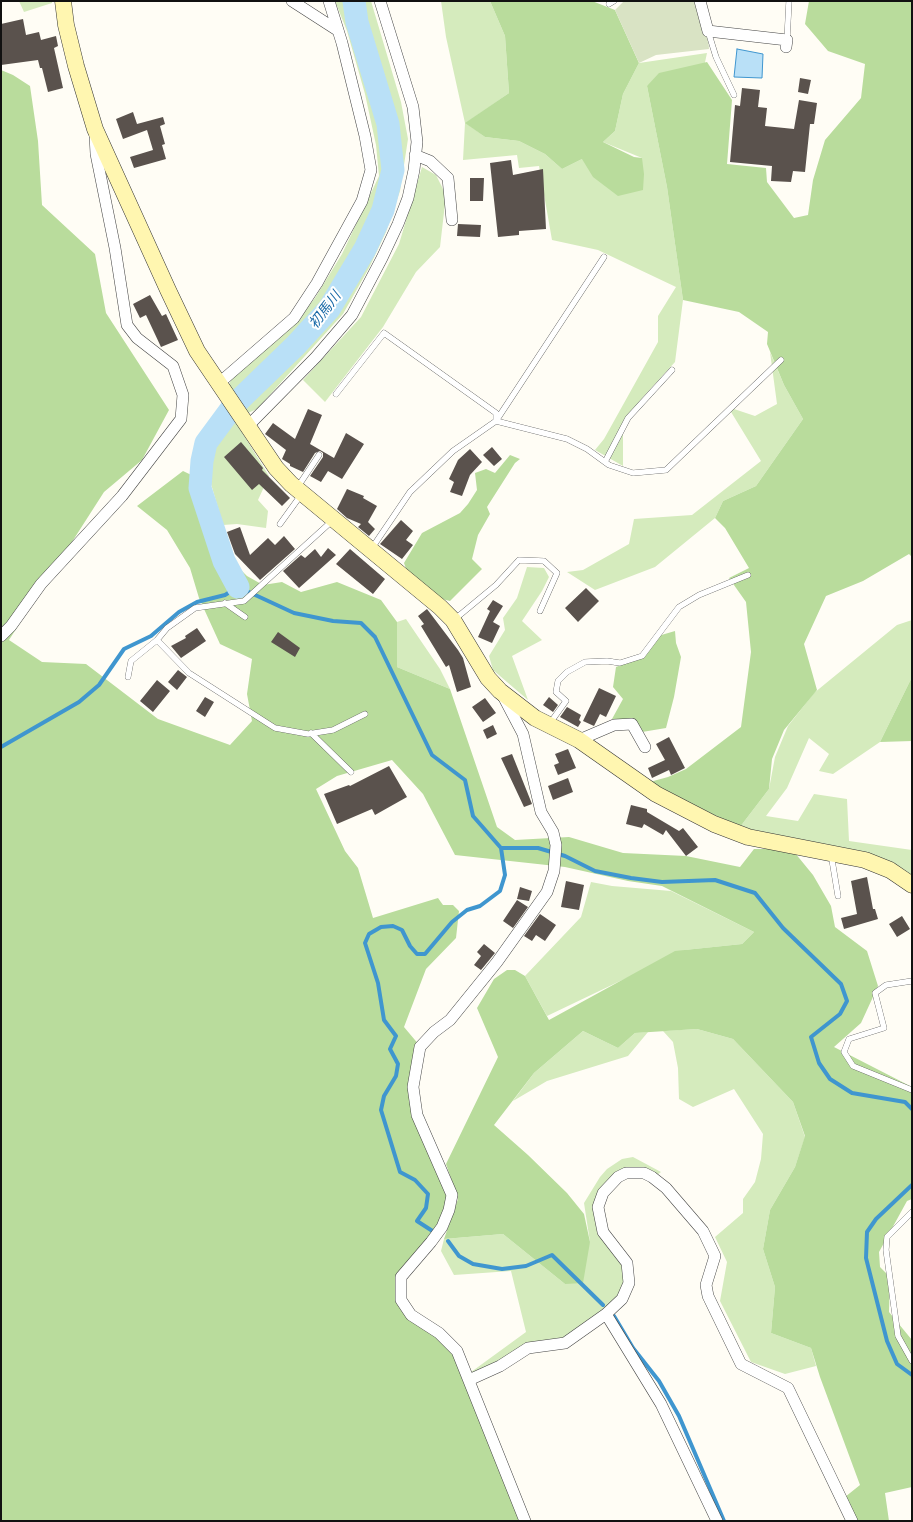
<!DOCTYPE html>
<meta charset="utf-8">
<style>
body{margin:0}
#map{position:relative;width:913px;height:1522px;overflow:hidden;background:#fffdf5;font-family:"Crimson Pro",serif}
canvas{display:block}
.frame{position:absolute;inset:0;border:2px solid #111;pointer-events:none}
</style>
<div id="map">
<canvas width="913" height="1522"></canvas>
<div class="frame"></div>
</div>
<script>
const ctx = document.querySelector('canvas').getContext('2d');
ctx.lineJoin = 'round';
function fill(path, color) { ctx.fillStyle = color; ctx.fill(path, 'evenodd'); }
const shape = rows => new Path2D(rows.map(r => 'M' + r).join(''));
function trace(path, color, width, dash) { ctx.strokeStyle = color; ctx.lineWidth = width; ctx.lineCap = dash ? 'butt' : 'round'; ctx.setLineDash(dash || []); ctx.stroke(path); }
function label(font, color, halo, rows, align = 'center') {
  ctx.font = font + ' "Crimson Pro","Noto Sans JP",serif'; ctx.lineWidth = 4; ctx.setLineDash([]); ctx.textBaseline = 'middle'; ctx.strokeStyle = halo; ctx.fillStyle = color; for (const [text, x, y, turn = 0] of rows) {
    ctx.save(); ctx.translate(x, y); ctx.rotate((+turn || 0) * Math.PI / 180); ctx.textAlign = isNaN(turn) ? turn : align; if (halo) ctx.strokeText(text, 0, 0); ctx.fillText(text, 0, 0); ctx.restore();
  }
}
fill(shape([
 [19,1,52,1,52,3,24,12],
 [335,1,371,1,401,102,408,139,400,191,386,232,369,268,343,314,257,409,248,413,229,386,231,379,293,326,315,298,342,254,379,176,376,145,365,94,347,31],
 [441,1,490,1,505,36,509,93,466,123,485,137,519,141,545,154,562,169,582,159,642,158,603,142,615,131,623,94,639,63,707,53,704,67,647,86,667,187,683,300,675,362,643,397,623,426,623,466,595,450,604,439,658,342,658,316,676,287,598,250,552,240,539,166,519,168,517,155,463,160,465,123,446,37],
 [422,167,436,175,446,195,440,247,416,272,383,327,325,402,303,380,361,317,399,244],
 [770,352,784,385,803,419,756,486,723,501,715,518,655,567,595,590,567,572,583,570,629,544,634,519,692,515,761,461,728,407,755,416,777,404],
 [233,418,269,476,258,500,268,511,266,528,237,524,223,525,209,477,202,461],
 [527,567,544,568,549,577,542,591,522,621,542,640,512,656,528,700,493,670,489,656,505,630,503,618,517,598],
 [406,619,440,669,450,689,397,667,397,622],
 [912,620,912,677,880,742,833,774,819,771,829,754,809,738,787,788,766,816,798,821,814,794,847,799,849,841,912,850,912,878,740,827,769,789,775,757,788,726,814,693,897,625],
 [591,882,612,886,671,891,754,932,742,944,685,950,547,1016,525,976,581,917],
 [697,1029,733,1039,793,1102,805,1137,795,1167,770,1210,763,1249,775,1287,771,1333,811,1348,816,1366,785,1374,751,1362,720,1301,727,1262,715,1237,743,1213,743,1199,755,1182,761,1159,763,1134,734,1089,693,1107,679,1099,678,1068,673,1042,663,1031],
 [583,1031,618,1048,635,1033,648,1032,628,1056,547,1081,513,1101,534,1073],
 [633,1157,661,1172,657,1175,618,1175,603,1193,603,1232,627,1263,628,1285,604,1315,565,1343,528,1348,467,1375,526,1332,511,1271,454,1275,441,1251,444,1239,503,1234,565,1284,590,1242,584,1203,600,1177,607,1169,622,1159]
]), '#d5ebbd');
fill(shape([
 [490,1,592,1,615,10,639,63,623,94,615,131,603,142,634,157,642,158,644,174,643,190,618,196,593,177,582,159,562,169,545,154,519,141,485,137,465,123,509,93,505,36],
 [809,1,912,1,912,557,909,554,863,581,826,596,804,644,817,690,784,730,772,759,769,789,740,827,646,783,668,777,686,769,741,727,751,652,746,602,729,578,749,568,725,528,715,518,723,501,756,486,803,419,784,385,767,344,768,332,739,312,683,300,667,187,647,86,659,73,707,62,732,100,727,164,766,168,767,182,794,218,808,215,813,180,825,140,861,98,865,64,828,51,805,24],
 [1,70,13,75,30,86,38,141,42,205,95,254,106,313,169,410,142,460,104,492,9,640,42,662,86,664,158,719,230,745,252,721,247,694,252,659,220,644,199,598,190,568,167,530,137,506,183,471,208,483,225,546,234,563,247,576,263,585,282,582,301,592,337,582,381,600,397,622,397,667,450,689,497,827,515,840,569,837,623,853,686,856,740,867,754,849,784,849,795,853,813,875,831,906,835,927,867,951,878,986,861,1023,834,1047,912,1087,912,1199,907,1201,879,1252,880,1267,890,1277,889,1312,912,1340,912,1487,885,1493,889,1521,858,1521,845,1497,860,1485,820,1377,811,1348,771,1333,775,1287,763,1249,770,1210,795,1167,805,1136,793,1102,733,1039,697,1029,635,1033,618,1048,583,1031,534,1073,494,1125,528,1155,567,1193,584,1214,590,1242,583,1283,565,1284,503,1234,444,1239,458,1199,446,1164,498,1057,477,1008,494,979,507,970,515,970,525,976,549,1020,675,951,742,944,754,932,662,886,628,881,565,867,455,855,423,794,392,760,337,776,316,789,345,851,358,868,373,918,438,898,443,905,453,905,459,911,456,938,426,969,404,1027,420,1046,413,1087,452,1195,447,1216,401,1277,401,1300,448,1342,525,1521,1,1521],
 [510,455,520,459,515,463,487,507,490,514,478,535,472,559,482,569,450,601,438,598,408,574,404,563,422,533,460,513,468,504,477,490,475,473,486,469,495,473],
 [675,631,676,643,681,657,674,697,666,728,642,732,624,720,612,719,623,699,613,687,616,667,644,656,658,636],
 [912,677,912,741,880,742]
]), '#b9dc9c');
fill(shape([
 [624,1,701,1,707,22,709,49,656,55,639,63,615,10]
]), '#d9e3c4');
const water = shape([
 [737,49,763,54,762,78,734,77,737,49]
]);
fill(water, '#b9e0f7');
trace(water, '#3f96cf', 1);
trace(shape([
 [1,747,79,702,99,685,124,649,151,636,179,612,197,602,225,595,238,587,294,613,333,621,361,623,375,637,432,755,465,780,473,816,501,848,505,875,500,891,480,906,467,910,452,922,425,954,417,954,410,946,402,930,393,926,381,927,369,934,365,943,378,983,384,1020,396,1036,390,1049,398,1064,396,1076,384,1096,381,1110,400,1172,415,1180,428,1194,426,1208,417,1221,434,1232],
 [501,848,538,848,565,856,595,871,631,878,662,882,715,880,755,893,783,928,841,984,847,1001,840,1014,811,1037,819,1063,830,1079,852,1093,905,1102,912,1109],
 [912,1185,876,1219,867,1232,866,1258,887,1341,897,1364,912,1375],
 [448,1241,459,1256,473,1264,502,1269,526,1266,552,1255,603,1305],
 [614,1316,633,1348,659,1381,679,1416,724,1521]
]), '#3f96cf', 4);
trace(shape([
 [238,587,224,561,200,488,202,461,206,443,234,405,296,345,329,309,365,249,383,210,393,170,388,124,357,22,354,1]
]), '#b9e0f7', 23);
fill(shape([
 [23,19,26,35,39,32,41,40,56,36,58,46,54,48,63,88,48,92,42,68,40,68,38,60,1,65,1,24],
 [800,78,811,80,808,94,798,92],
 [742,88,760,90,758,107,767,108,765,126,794,129,799,100,817,103,814,124,810,124,805,172,793,171,791,182,771,181,772,166,730,162,735,105,740,106],
 [133,112,137,124,163,117,165,124,160,126,165,144,162,145,166,159,134,168,130,157,153,150,147,130,123,139,116,119],
 [511,160,513,175,543,169,546,229,519,231,519,235,498,237,490,163],
 [470,178,484,178,483,201,470,201],
 [458,224,481,225,480,237,457,236],
 [150,295,162,316,166,314,178,340,161,347,146,315,140,318,133,304],
 [308,409,322,415,310,444,334,458,346,433,364,444,342,479,328,471,321,482,310,476,323,457,323,453,320,451,315,453,303,472,290,466,290,464,282,459,286,450,265,434,273,423,295,439],
 [241,442,263,468,262,470,290,498,282,506,259,484,252,490,224,457],
 [492,447,502,459,494,466,483,455],
 [470,449,482,462,470,475,462,496,450,492,454,482,449,479,458,460],
 [347,489,364,496,363,498,377,506,368,522,375,529,369,536,358,527,361,524,347,518,337,509],
 [401,520,413,531,406,540,413,545,402,559,380,544],
 [240,527,250,555,268,538,275,545,284,536,295,549,260,580,235,554,227,532],
 [328,548,336,555,299,588,283,571,301,555,305,558,315,549,321,557],
 [350,549,385,579,373,594,336,564],
 [586,588,599,601,578,622,565,608],
 [493,600,503,606,493,622,500,626,492,643,478,637,490,611,487,609],
 [427,609,458,650,463,658,471,687,457,692,449,665,446,667,421,626,424,624,418,616],
 [197,628,206,641,181,658,171,646,186,638,185,636],
 [278,632,300,648,295,657,271,642],
 [178,670,187,677,177,690,168,682],
 [157,680,170,691,153,712,140,701],
 [599,688,616,696,606,717,600,714,594,726,583,721],
 [205,697,214,702,205,717,196,711],
 [549,697,558,705,553,712,543,705],
 [485,698,496,713,483,722,472,707],
 [567,707,581,715,579,720,581,722,578,727,560,717],
 [493,725,497,734,487,739,483,730],
 [669,737,685,768,671,775,669,770,652,778,648,768,665,760,656,744],
 [568,749,576,768,558,775,554,765,559,763,555,754],
 [512,754,532,804,524,807,501,758],
 [389,766,407,797,375,815,372,809,337,824,324,794,349,785,350,786],
 [568,778,573,792,553,800,548,786],
 [631,805,647,809,647,812,679,831,683,828,698,847,686,856,666,830,663,835,644,824,642,828,626,824],
 [867,877,873,909,875,909,878,919,844,929,841,918,857,914,851,881],
 [566,881,584,885,579,910,561,907],
 [520,887,532,891,529,901,517,899],
 [517,900,528,907,513,928,503,921],
 [540,914,556,925,545,941,536,935,532,941,524,936],
 [902,916,910,929,897,937,889,924],
 [484,944,495,953,481,970,474,965,481,956,477,952]
]), '#5a524d');
const lane = shape([
 [609,4,614,1],
 [708,31,716,57,734,95],
 [787,40,789,1],
 [336,394,384,333,496,413,496,421],
 [496,421,604,257],
 [605,462,628,418,672,370],
 [297,488,319,455],
 [280,524,301,495],
 [372,548,410,492,453,451,496,421,567,439,587,449,609,465,633,473,666,470,781,360],
 [225,603,245,617],
 [455,619,496,585,519,560,544,561,557,573,540,611],
 [157,640,189,673,275,728,308,734,333,730,365,714],
 [128,677,131,661,157,640,167,628,195,608,244,601,332,521],
 [550,723,566,701,556,692,558,681,567,672,585,662,607,661,620,663,642,656,679,607,699,595,748,575],
 [311,733,351,772],
 [831,854,838,896],
 [912,981,886,985,875,993,884,1028,849,1039,844,1052,853,1066,912,1090],
 [912,1212,887,1237,886,1250,898,1336,912,1361]
]);
const street = shape([
 [292,1,337,30],
 [700,1,708,31,787,40,786,47],
 [415,155,430,161,448,178,452,220],
 [218,384,294,318,317,283,362,201,371,170,365,136,342,43,329,1],
 [248,426,316,357,352,315,382,258,398,224,408,198,414,170,417,142,413,107,380,1],
 [1,636,11,626,41,584,122,496,181,419,183,395,173,366,137,338,127,325,115,248,96,154,95,135],
 [503,696,523,734,541,812,553,832,556,845,554,871,547,892,497,962,450,1020,434,1032,420,1047,413,1087,417,1115,452,1195,449,1210,442,1227,431,1242,401,1277,401,1300,411,1315,439,1333,457,1351,525,1521],
 [579,740,614,725,632,724,645,747],
 [606,1314,661,1404,717,1521],
 [469,1380,500,1366,528,1348,565,1343,606,1314,622,1299,629,1283,627,1263,603,1232,598,1207,603,1193,618,1177,626,1173,644,1173,652,1177,666,1188,703,1231,715,1256,706,1285,708,1296,741,1364,788,1388,852,1521]
]);
const secondary = shape([
 [63,1,66,25,76,66,95,129,168,290,197,351,276,468,291,484,440,607,453,620,488,678,500,691,535,718,579,740,656,794,714,824,748,837,865,860,890,870,912,885]
]);
trace(lane, '#444', 6);
trace(street, '#444', 12);
trace(secondary, '#333', 17);
trace(lane, '#fff', 5.5);
trace(street, '#fff', 11);
trace(secondary, '#fff6b0', 16);
label('italic 14px', '#1768a6', '#fff', [
 ["初馬川",325,310,-53]
]);
</script>
